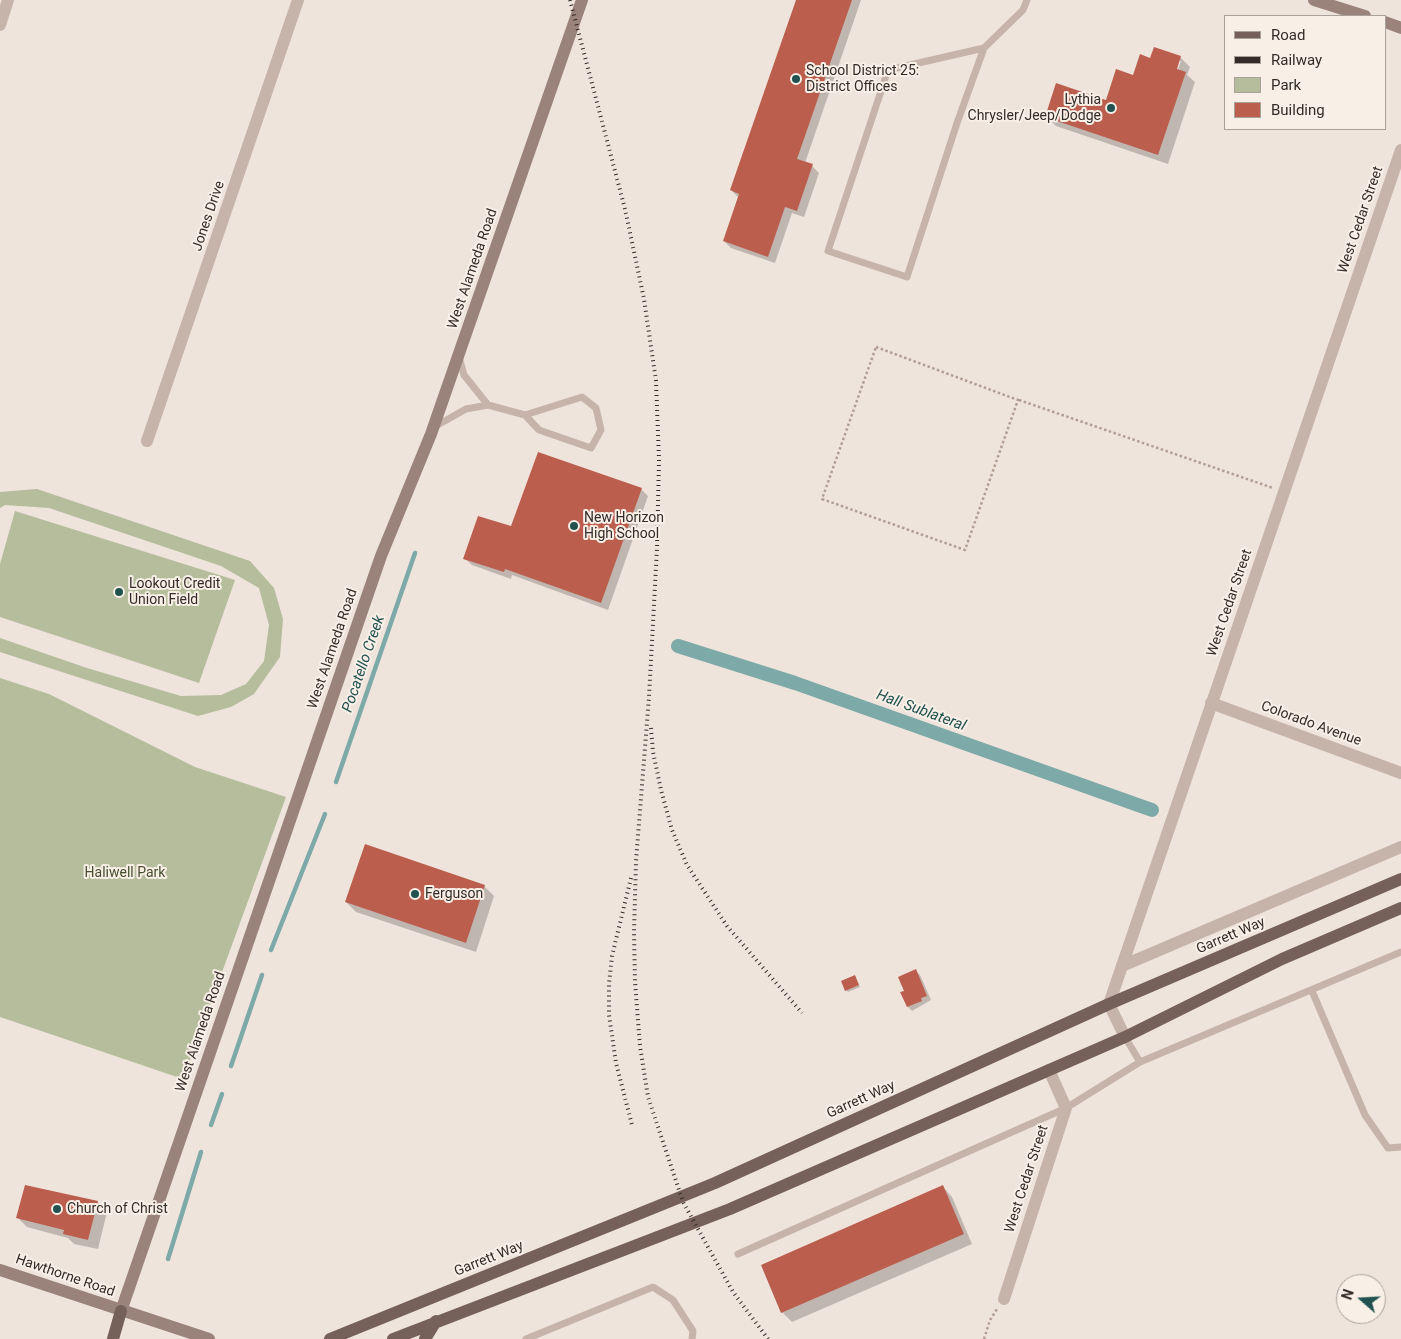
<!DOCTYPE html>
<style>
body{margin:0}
#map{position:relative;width:1401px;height:1339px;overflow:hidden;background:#efe4dc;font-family:Roboto,sans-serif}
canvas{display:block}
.legend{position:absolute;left:1224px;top:15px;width:162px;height:115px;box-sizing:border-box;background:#f8efe7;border:1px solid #aaa19b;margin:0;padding:6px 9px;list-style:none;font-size:15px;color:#342b28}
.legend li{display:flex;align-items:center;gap:10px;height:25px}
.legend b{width:25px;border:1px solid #aaa19b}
.north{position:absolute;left:1336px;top:1274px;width:50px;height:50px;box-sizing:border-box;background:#f8efe7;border:1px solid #aaa19b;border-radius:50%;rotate:289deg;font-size:14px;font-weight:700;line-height:20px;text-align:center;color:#342b28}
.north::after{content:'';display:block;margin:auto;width:18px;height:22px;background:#215250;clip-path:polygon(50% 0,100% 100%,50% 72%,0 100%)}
</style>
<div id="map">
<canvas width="1401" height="1339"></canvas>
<ul class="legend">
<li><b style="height:6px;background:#75615a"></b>Road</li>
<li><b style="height:6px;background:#342b28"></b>Railway</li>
<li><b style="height:14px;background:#b5bd9d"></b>Park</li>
<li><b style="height:14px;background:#bb5e4e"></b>Building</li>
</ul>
<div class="north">N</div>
</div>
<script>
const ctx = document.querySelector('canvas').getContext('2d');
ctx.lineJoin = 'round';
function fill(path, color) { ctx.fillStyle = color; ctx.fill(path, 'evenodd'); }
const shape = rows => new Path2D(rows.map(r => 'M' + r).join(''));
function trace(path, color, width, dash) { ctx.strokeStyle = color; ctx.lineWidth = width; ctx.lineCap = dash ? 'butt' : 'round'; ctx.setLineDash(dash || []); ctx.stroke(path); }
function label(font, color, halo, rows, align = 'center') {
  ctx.font = font + ' Roboto,sans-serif'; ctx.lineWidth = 4; ctx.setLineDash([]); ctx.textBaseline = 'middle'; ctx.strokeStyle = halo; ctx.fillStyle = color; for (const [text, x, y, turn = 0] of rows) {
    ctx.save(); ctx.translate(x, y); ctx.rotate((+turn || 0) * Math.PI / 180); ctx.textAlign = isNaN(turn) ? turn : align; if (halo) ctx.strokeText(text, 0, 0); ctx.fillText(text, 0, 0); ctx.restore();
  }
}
fill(shape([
 [37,489,250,561,274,588,283,619,280,657,254,694,231,707,198,716,0,652,0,638,87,668,181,696,221,695,246,684,264,661,269,625,259,588,221,566,49,508,5,505,0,508,0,492],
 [15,511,235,580,199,683,0,617,0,564],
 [0,678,49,694,195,767,286,797,183,1079,0,1017]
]), '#b5bd9d');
fill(shape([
 [797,0,861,0,805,163,812,166,819,173,804,217,792,213,775,263,731,248,724,241,738,197,731,190],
 [1180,57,1190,67,1187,75,1195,82,1168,164,1056,126,1047,117,1107,101,1151,59],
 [1178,61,1181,61,1176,75],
 [641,489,648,496,608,610,512,575,511,579,472,565,464,558,511,528],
 [484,886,494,896,476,952,356,912,346,902],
 [915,970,920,975,931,1000,912,1011,908,1007,905,991],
 [855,977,860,987,848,992,846,990],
 [943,1187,952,1197,972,1244,792,1322,782,1312,762,1266],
 [98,1202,107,1212,98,1249,74,1244,68,1238,27,1227,18,1218]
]), '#0003');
trace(shape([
 [336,782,415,553],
 [271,950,325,814],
 [231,1066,262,975],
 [211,1125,222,1094],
 [168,1259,201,1152]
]), '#7daaa8', 4.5);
trace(shape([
 [678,646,795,683,1152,810]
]), '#7daaa8', 14);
fill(shape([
 [796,0,852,0,797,159,813,164,797,211,785,207,768,257,723,241,739,194,730,190],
 [1154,47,1181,56,1177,69,1186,72,1158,155,1045,117,1056,83,1106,100,1116,69,1133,75,1140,54,1150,58],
 [538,452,642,488,601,603,505,569,504,572,463,559,478,516,511,526],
 [365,844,485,885,466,943,345,902],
 [916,969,927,996,921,998,922,1001,907,1007,900,992,904,991,898,977],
 [855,975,859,985,845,991,841,981],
 [25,1185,98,1201,88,1240,63,1234,64,1230,16,1218],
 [943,1185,964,1234,781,1313,761,1265]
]), '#bb5e4e');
trace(shape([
 [876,347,1018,400,965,550,822,499,876,347],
 [1019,400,1273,488],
 [984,1339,990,1320,997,1309]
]), '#b29d93', 2.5, [2.5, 2.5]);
trace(shape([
 [984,48,888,70,828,251,907,277,957,123,984,48,1023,10,1027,0],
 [459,357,464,375,488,405],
 [434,427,466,409,488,405,525,415,539,430,591,448,601,430,596,408,582,397,525,415],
 [1312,991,1365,1115,1388,1148,1401,1147],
 [1125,1037,1140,1062],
 [738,1254,1066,1108,1140,1062,1401,952],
 [526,1339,653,1287,673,1300,693,1331,692,1339]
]), '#c6b3a9', 7);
trace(shape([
 [0,25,8,0],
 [147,441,298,0],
 [1211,703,1401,773],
 [1122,966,1401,847],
 [1004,1299,1066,1108,1049,1070]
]), '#c6b3a9', 12);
trace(shape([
 [1125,1037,1109,1004,1401,150]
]), '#c6b3a9', 12);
trace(shape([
 [1314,0,1365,16],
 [1385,22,1401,28],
 [0,1270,209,1339],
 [121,1311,381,556,431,434,582,0]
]), '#9a837a', 12);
trace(shape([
 [113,1339,121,1311],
 [330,1339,715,1183,1109,1004,1401,879],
 [393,1339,730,1209,1125,1037,1282,959,1401,908],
 [425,1339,436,1321]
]), '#75615a', 12);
trace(shape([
 [570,0,625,209,644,299,656,381,659,460,657,548,649,697,636,861,634,932,635,982,640,1046,648,1097,683,1202,733,1292,768,1339],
 [651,728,653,752,661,790,672,830,687,865,727,926,802,1013],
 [631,878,612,956,609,984,609,1015,616,1063,632,1125]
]), '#342b28', 4, [1, 4]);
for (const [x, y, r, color] of [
 [796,79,5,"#215250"],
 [1111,108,5,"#215250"],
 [574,526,5,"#215250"],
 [119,592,5,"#215250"],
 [415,894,5,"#215250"],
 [57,1209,5,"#215250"]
]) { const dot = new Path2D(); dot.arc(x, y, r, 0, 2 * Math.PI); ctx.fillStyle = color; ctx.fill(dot); trace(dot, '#f8efe7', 2); }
label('14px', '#342b28', '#f8efe7', [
 ["School District 25:",806,71],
 ["District Offices",806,87],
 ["Lythia",1101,100,"right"],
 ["Chrysler/Jeep/Dodge",1101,116,"right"],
 ["New Horizon",584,518],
 ["High School",584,534],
 ["Lookout Credit",129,584],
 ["Union Field",129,600],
 ["Ferguson",425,894],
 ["Church of Christ",67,1209]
], 'left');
label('14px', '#342b28', '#f8efe7', [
 ["Jones Drive",209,216,-71],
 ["West Cedar Street",1361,220,-71],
 ["West Alameda Road",473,269,-71],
 ["West Cedar Street",1230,603,-71],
 ["West Alameda Road",333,649,-71],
 ["Colorado Avenue",1311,724,20],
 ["Garrett Way",1231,936,-23],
 ["West Alameda Road",201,1032,-71],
 ["Garrett Way",861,1100,-24],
 ["West Cedar Street",1027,1179,-72],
 ["Garrett Way",489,1259,-22],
 ["Hawthorne Road",65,1276,19]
]);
label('14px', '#47502e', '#f8efe7', [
 ["Haliwell Park",125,873]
]);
label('italic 15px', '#215250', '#f8efe7', [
 ["Pocatello Creek",364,664,-71],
 ["Hall Sublateral",921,711,20]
]);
</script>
